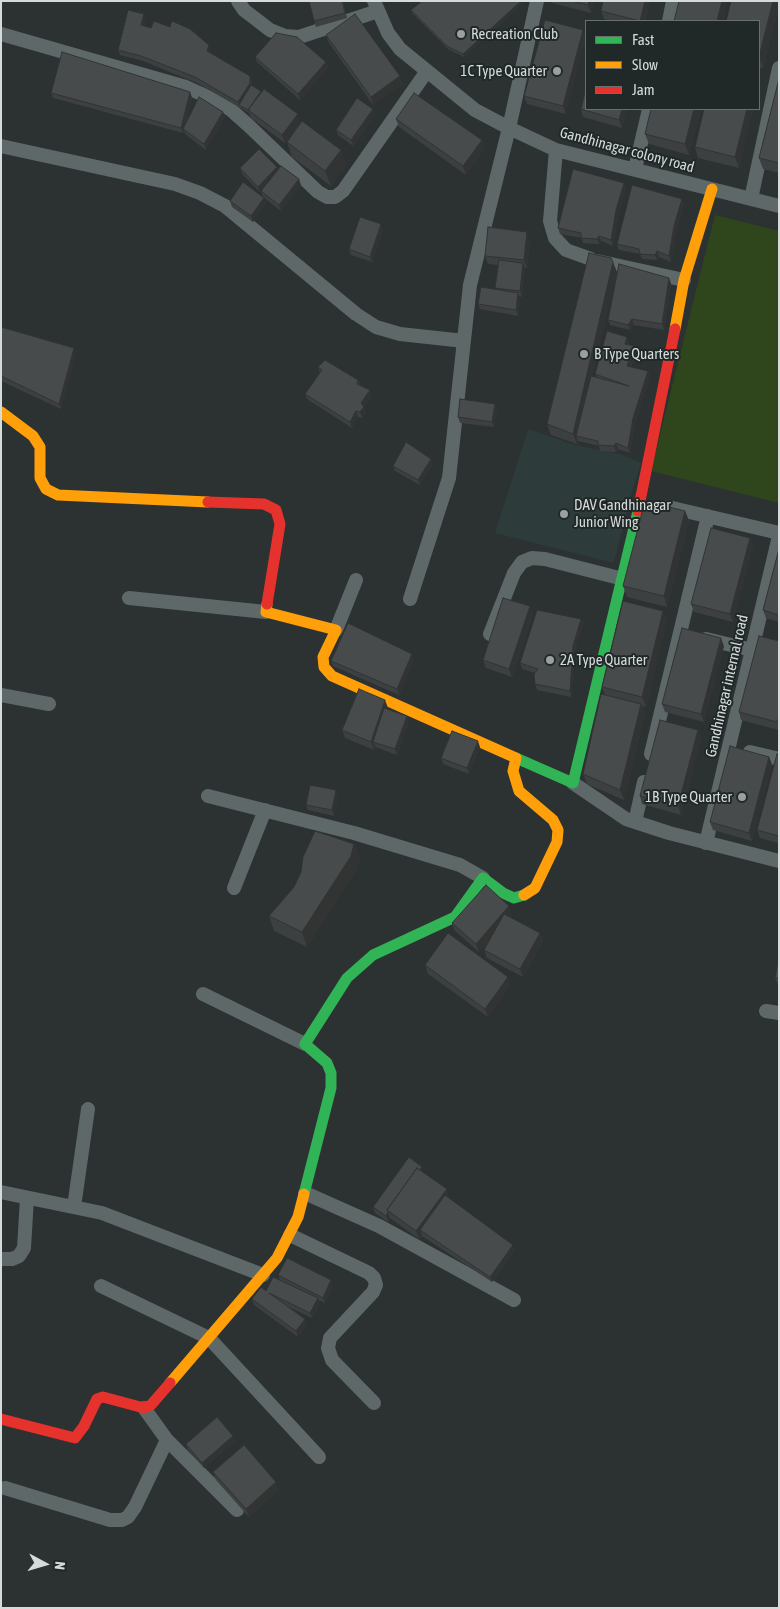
<!DOCTYPE html>
<style>
body{margin:0}
#map{position:relative;width:780px;height:1609px;overflow:hidden;background:#2c3131;font-family:"Asap Condensed",sans-serif}
canvas{display:block}
.frame{position:absolute;inset:0;border:2px solid #d5dada;pointer-events:none}
.legend{position:absolute;left:585px;top:20px;width:175px;height:90px;box-sizing:border-box;background:#202928;border:1px solid #68706f;margin:0;padding:6px 9px;list-style:none;font-size:15px;color:#d5dada}
.legend li{display:flex;align-items:center;gap:10px;height:25px}
.legend b{width:25px;border:1px solid #68706f}
.north{position:absolute;left:20px;top:1539px;width:50px;height:50px;-webkit-text-stroke:4px #202928;paint-order:stroke;rotate:96deg;font-size:14px;font-weight:700;line-height:20px;text-align:center;color:#d5dada}
.north::after{content:'';display:block;margin:auto;width:18px;height:22px;background:#d5dada;clip-path:polygon(50% 0,100% 100%,50% 72%,0 100%)}
</style>
<div id="map">
<canvas width="780" height="1609"></canvas>
<div class="frame"></div>
<ul class="legend">
<li><b style="height:6px;background:#30b455"></b>Fast</li>
<li><b style="height:6px;background:#ff9f0a"></b>Slow</li>
<li><b style="height:6px;background:#e5322d"></b>Jam</li>
</ul>
<div class="north">N</div>
</div>
<script>
const ctx = document.querySelector('canvas').getContext('2d');
ctx.lineJoin = 'round';
function fill(path, color) { ctx.fillStyle = color; ctx.fill(path, 'evenodd'); }
const shape = rows => new Path2D(rows.map(r => 'M' + r).join(''));
function trace(path, color, width, dash) { ctx.strokeStyle = color; ctx.lineWidth = width; ctx.lineCap = dash ? 'butt' : 'round'; ctx.setLineDash(dash || []); ctx.stroke(path); }
function label(font, color, halo, rows, align = 'center') {
  ctx.font = font + ' "Asap Condensed",sans-serif'; ctx.lineWidth = 4; ctx.setLineDash([]); ctx.textBaseline = 'middle'; ctx.strokeStyle = halo; ctx.fillStyle = color; for (const [text, x, y, turn = 0] of rows) {
    ctx.save(); ctx.translate(x, y); ctx.rotate((+turn || 0) * Math.PI / 180); ctx.textAlign = isNaN(turn) ? turn : align; if (halo) ctx.strokeText(text, 0, 0); ctx.fillText(text, 0, 0); ctx.restore();
  }
}
fill(shape([
 [528,429,575,445,620,454,641,463,631,495,614,563,495,533]
]), '#2d3c3b');
fill(shape([
 [715,215,779,231,779,503,651,471]
]), '#2f461d');
trace(shape([
 [238,1,244,10,270,30,285,36,299,37,378,11],
 [374,1,388,33,400,49,475,110,509,128,556,150,779,206],
 [669,21,673,1],
 [1,34,186,87,208,97,230,109,248,125,318,192,327,197,335,197,343,191,427,71],
 [1,146,175,184,200,193,225,206,356,314,376,327,400,334,464,341],
 [556,150,550,221,555,238,566,250,591,259],
 [635,169,649,109],
 [751,199,779,68],
 [597,261,684,280],
 [668,507,779,533],
 [129,598,266,612],
 [410,599,449,478,470,285,509,128,537,1],
 [336,630,356,580],
 [490,634,514,573,522,562,532,558,545,559,623,579],
 [706,639,752,650],
 [1,695,49,704],
 [750,752,779,759],
 [651,754,708,516],
 [573,783,626,819,669,833,779,861],
 [208,796,354,833,460,865,483,878],
 [635,822,644,782],
 [706,843,779,536],
 [234,888,265,810],
 [203,994,305,1044],
 [766,1011,779,1013],
 [1,1192,102,1213,263,1275],
 [305,1193,379,1226,514,1300],
 [74,1207,88,1109],
 [290,1235,369,1273,374,1278,376,1285,373,1292,330,1338,328,1348,332,1360,374,1403],
 [1,1259,12,1259,19,1256,24,1248,27,1198],
 [101,1286,209,1338,319,1457],
 [144,1408,167,1440,237,1510],
 [5,1488,110,1520,122,1520,128,1517,135,1507,167,1440]
]), '#5e6869', 14);
trace(shape([
 [516,758,573,783,638,511],
 [304,1194,331,1088,331,1073,327,1063,305,1044,347,978,373,955,455,917,483,878,503,893,514,898,524,895]
]), '#30b455', 11);
trace(shape([
 [675,329,684,280,712,189],
 [1,412,33,436,40,447,40,478,46,489,58,495,208,502],
 [267,604,266,612,336,630,323,657,324,667,332,676,516,758],
 [516,758,513,771,519,791,553,820,558,830,557,842,535,888,524,895],
 [170,1383,277,1258,298,1217,304,1194]
]), '#ff9f0a', 11);
trace(shape([
 [208,502,264,504,276,510,280,524,267,604],
 [638,511,675,329],
 [1,1419,75,1438,84,1426,97,1399,103,1397,144,1408,151,1405,170,1383]
]), '#e5322d', 11);
fill(shape([
 [309,1,343,1,347,18,316,27],
 [422,1,525,1,464,57,448,49,412,13,411,10],
 [551,1,594,1,591,13,552,3],
 [650,1,645,21,612,21,604,19,601,11],
 [779,1,779,5,763,68,759,67,759,21],
 [146,19,144,26,211,50,210,53,252,81,252,86,301,122,285,143,251,118,249,113,197,83,143,61,120,55,118,50],
 [545,20,566,114,527,104,524,96],
 [326,35,403,84,373,105,329,43],
 [255,57,326,62,328,68,300,100,257,62],
 [779,79,779,173,763,169,759,158],
 [190,92,192,98,186,123,223,112,225,117,206,150,185,134,184,131,183,133,53,98,51,93],
 [581,109,627,109,622,128,583,117],
 [701,109,689,155,649,144,645,134],
 [704,109,753,109,739,168,698,158,695,147],
 [375,114,353,146,338,135,336,130],
 [396,119,482,140,485,148,466,175,399,127],
 [287,142,341,150,346,165,331,186,292,157],
 [277,167,278,169,301,185,281,211,263,197,261,191,262,190,260,192,242,174,240,168],
 [624,183,626,189,618,216,613,246,601,241,599,244,583,243,582,238,560,234,558,228],
 [682,199,684,204,676,231,671,262,659,257,657,260,642,259,640,254,619,250,617,244],
 [230,201,266,203,253,222,232,207],
 [383,230,372,262,351,255,349,249],
 [530,240,527,268,525,268,522,297,519,296,520,299,518,316,480,309,478,304,496,289,495,288,498,265,488,264,485,256],
 [617,272,592,377,596,378,595,374,629,343,628,344,636,351,631,367,648,371,650,377,635,423,630,453,618,449,616,452,600,451,599,446,578,441,577,444,551,435,547,424],
 [671,283,664,330,634,325,630,330,610,325,608,320],
 [1,327,76,354,61,409,1,381],
 [318,367,358,380,360,386,372,396,364,407,366,413,362,418,358,417,352,428,307,399,305,394,320,373],
 [495,404,497,409,494,427,460,423,458,417],
 [431,459,433,464,420,485,395,471,393,466],
 [685,511,689,521,667,607,627,597,623,586],
 [750,538,753,546,733,622,694,612,691,604],
 [779,549,779,622,766,618,763,610],
 [530,606,533,614,512,677,486,668,483,660],
 [663,611,667,622,646,707,642,706,645,715,624,800,587,784,583,774,605,695,602,687],
 [581,619,583,624,575,651,571,697,537,690,535,684,535,673,522,669,520,663],
 [779,641,779,730,741,720,739,712],
 [724,646,704,722,665,712,662,704],
 [414,660,399,695,333,666,331,661],
 [388,708,388,709,407,716,409,721,397,755,375,747,374,750,345,738,342,730],
 [698,730,701,739,681,815,642,804,640,796],
 [480,747,469,774,443,764,441,758],
 [779,755,779,843,760,838,757,830],
 [769,757,772,765,752,841,713,830,710,822],
 [338,796,334,816,308,810,306,805],
 [354,844,360,859,356,871,307,947,274,931,269,916,294,887],
 [512,914,510,917,540,933,543,941,523,977,487,958,484,950,490,940,479,952,455,931,452,923],
 [779,956,779,987,775,978],
 [425,965,508,977,511,985,488,1017,428,974],
 [423,1172,449,1197,449,1198,515,1250,492,1282,422,1236,419,1239,390,1218,388,1222,375,1213,373,1207,424,1172],
 [278,1275,333,1286,325,1303,318,1300,320,1304,312,1318,287,1306,307,1324,298,1337,254,1305,252,1299,266,1291,280,1280],
 [235,1441,204,1468,188,1450,186,1444],
 [213,1472,279,1490,249,1517,216,1480]
]), '#3d4040');
fill(shape([
 [521,1,525,1,464,57,463,54],
 [589,1,594,1,591,13,588,5],
 [645,1,650,1,645,21,640,21],
 [722,1,728,1,724,21,717,21],
 [773,1,779,1,779,5,763,68,759,57],
 [144,14,146,19,143,30,141,25],
 [583,30,586,38,566,114,563,106],
 [209,45,211,50,209,57,207,51],
 [326,62,328,68,300,100,298,94],
 [250,76,252,81,252,88,239,105,238,102],
 [400,76,403,84,373,105,371,97],
 [190,92,192,98,184,129,183,129,184,131,183,133,181,128],
 [373,109,375,114,353,146,351,140],
 [622,109,627,109,622,128,619,120],
 [694,109,701,109,689,155,685,144],
 [747,109,753,109,739,168,735,157],
 [223,112,225,117,206,150,204,144],
 [298,114,301,122,285,143,282,135],
 [482,140,485,148,466,175,463,166],
 [341,150,346,165,331,186,325,171],
 [277,167,279,173,260,192,258,187],
 [299,179,301,185,281,211,279,205],
 [624,183,626,189,618,216,613,246,611,240,616,210],
 [264,198,266,203,253,222,251,216],
 [682,199,684,204,676,231,671,262,669,256,674,226],
 [381,224,383,230,372,262,370,257],
 [527,232,530,240,527,268,524,260],
 [599,236,601,241,599,244,597,239],
 [657,251,659,257,657,260,655,255],
 [613,262,617,272,579,437,576,436,578,441,577,444,573,434],
 [523,263,525,268,522,297,520,291],
 [669,278,671,283,664,330,662,324],
 [518,293,520,299,518,316,516,310],
 [632,319,634,325,630,330,628,325],
 [627,337,629,343,627,349,625,344],
 [634,346,636,351,629,371,627,366],
 [74,348,76,354,61,409,59,404],
 [648,371,650,377,635,423,630,453,628,448,633,418],
 [370,390,372,396,363,408,361,403],
 [495,404,497,409,494,427,492,422],
 [364,407,366,413,362,418,360,412],
 [356,411,358,417,352,428,350,422],
 [616,443,618,449,616,452,614,446],
 [431,459,433,464,420,485,418,480],
 [685,511,689,521,667,607,664,596],
 [750,538,753,546,733,622,730,614],
 [530,606,533,614,512,677,509,669],
 [663,611,667,622,646,707,642,697],
 [581,619,583,624,575,651,571,697,570,691,573,646],
 [721,638,724,646,704,722,701,714],
 [412,654,414,660,399,695,397,689],
 [385,700,388,708,376,743,373,742,375,747,374,750,371,742],
 [641,704,645,715,624,800,620,790],
 [407,716,409,721,397,755,395,749],
 [698,730,701,739,681,815,678,806],
 [478,741,480,747,469,774,467,768],
 [769,757,772,765,752,841,749,833],
 [336,790,338,796,334,816,332,810],
 [354,844,360,859,356,871,307,947,302,932],
 [509,906,512,914,479,952,476,944],
 [540,933,543,941,523,977,520,969],
 [508,977,511,985,488,1017,485,1009],
 [447,1189,449,1197,424,1233,420,1230,422,1236,419,1239,416,1231],
 [388,1213,390,1218,388,1222,386,1216],
 [513,1245,515,1250,492,1282,490,1277],
 [331,1280,333,1286,325,1303,323,1298],
 [318,1298,320,1304,312,1318,310,1313],
 [305,1319,307,1324,298,1337,296,1331],
 [233,1436,235,1441,204,1468,202,1463],
 [276,1482,279,1490,249,1517,246,1509]
]), '#323434');
const building = shape([
 [309,1,342,1,345,13,314,21,309,1],
 [422,1,521,1,463,54,447,46,411,10,422,1],
 [573,1,589,1,588,5,573,1],
 [603,1,645,1,640,21,601,11,603,1],
 [679,1,722,1,717,21,674,21,679,1],
 [731,1,773,1,759,57,759,21,726,21,731,1],
 [128,10,144,14,141,25,151,28,154,21,170,27,172,21,190,29,209,45,207,51,250,76,250,83,238,102,195,77,141,56,118,50,128,10],
 [355,14,400,76,371,97,326,35,355,14],
 [545,20,583,30,563,106,524,96,545,20],
 [276,33,297,37,326,62,298,94,255,57,276,33],
 [62,52,190,92,181,128,51,93,62,52],
 [779,79,779,163,759,158,779,79],
 [251,85,261,91,248,110,250,111,239,105,251,85],
 [586,88,586,109,622,109,619,120,581,109,586,88],
 [264,89,298,114,282,135,248,110,264,89],
 [414,93,482,140,463,166,396,119,414,93],
 [199,97,223,112,204,144,183,129,199,97],
 [357,98,373,109,351,140,336,130,357,98],
 [651,109,694,109,685,144,645,134,651,109],
 [704,109,747,109,735,157,695,147,704,109],
 [302,121,341,150,325,171,287,142,302,121],
 [259,149,277,167,258,187,240,168,259,149],
 [281,166,299,179,279,205,261,191,281,166],
 [573,169,624,183,616,210,611,240,599,236,597,239,581,238,581,233,558,228,573,169],
 [243,182,264,198,251,216,230,201,243,182],
 [632,185,682,199,674,226,669,256,657,251,655,255,640,254,639,249,617,244,632,185],
 [360,217,381,224,370,257,349,249,360,217],
 [488,227,527,232,524,260,485,256,488,227],
 [589,253,611,258,613,262,573,434,547,424,589,253],
 [499,260,523,263,520,291,495,288,499,260],
 [619,264,669,278,662,324,632,319,628,325,608,320,619,264],
 [481,287,518,293,516,310,478,304,481,287],
 [1,327,74,348,59,404,1,376,1,327],
 [607,331,627,337,625,344,634,346,627,366,648,371,633,418,628,448,616,443,614,446,598,445,598,441,576,436,591,376,629,386,595,374,607,331],
 [325,360,358,380,357,384,370,390,361,403,364,407,360,412,356,411,350,422,305,394,322,370,318,367,325,360],
 [460,399,495,404,492,422,458,417,460,399],
 [406,442,431,459,418,480,393,466,406,442],
 [645,501,685,511,664,596,623,586,645,501],
 [711,528,750,538,730,614,691,604,711,528],
 [779,549,779,615,763,610,779,549],
 [503,598,530,606,509,669,483,660,503,598],
 [623,601,663,611,642,697,602,687,623,601],
 [537,610,581,619,573,646,570,691,535,684,534,674,538,669,520,663,537,610],
 [348,623,412,654,397,689,331,661,348,623],
 [682,628,721,638,701,714,662,704,682,628],
 [759,636,779,641,779,717,777,722,739,712,759,636],
 [359,689,385,700,371,742,342,730,359,689],
 [601,694,641,704,620,790,583,774,601,694],
 [384,708,407,716,395,749,373,742,384,708],
 [660,720,698,730,678,806,640,796,660,720],
 [452,731,478,741,467,768,441,758,452,731],
 [730,746,769,757,749,833,710,822,730,746],
 [777,754,779,755,779,836,757,830,777,754],
 [310,785,336,790,332,810,306,805,310,785],
 [315,831,354,844,351,856,302,932,269,916,294,887,301,872,303,857,315,831],
 [486,885,509,906,476,944,452,923,486,885],
 [504,914,540,933,520,969,484,950,504,914],
 [448,933,508,977,485,1009,425,965,448,933],
 [779,956,779,978,775,978,779,956],
 [409,1157,422,1167,420,1170,417,1168,387,1210,388,1212,386,1216,373,1207,409,1157],
 [417,1168,447,1189,416,1231,387,1210,417,1168],
 [445,1195,513,1245,490,1277,420,1230,445,1195],
 [287,1258,331,1280,323,1298,278,1275,287,1258],
 [273,1277,318,1298,310,1313,269,1293,305,1319,296,1331,252,1299,261,1287,266,1291,273,1277],
 [217,1417,233,1436,202,1463,186,1444,217,1417],
 [244,1445,276,1482,246,1509,213,1472,244,1445]
]);
fill(building, '#474b4b');
trace(building, '#323434', 1);
for (const [x, y, r, color] of [
 [461,34,5,"#9a9f9f"],
 [557,71,5,"#9a9f9f"],
 [584,354,5,"#9a9f9f"],
 [564,514,5,"#9a9f9f"],
 [550,660,5,"#9a9f9f"],
 [742,797,5,"#9a9f9f"]
]) { const dot = new Path2D(); dot.arc(x, y, r, 0, 2 * Math.PI); ctx.fillStyle = color; ctx.fill(dot); trace(dot, '#202928', 2); }
label('15px', '#d5dada', '#202928', [
 ["Recreation Club",471,34],
 ["1C Type Quarter",547,71,"right"],
 ["B Type Quarters",594,354],
 ["DAV Gandhinagar",574,505],
 ["Junior Wing",574,522],
 ["2A Type Quarter",560,660],
 ["1B Type Quarter",732,797,"right"]
], 'left');
label('15px', '#d5dada', '#202928', [
 ["Gandhinagar colony road",627,150,15],
 ["Gandhinagar internal road",727,686,-77]
]);
</script>
